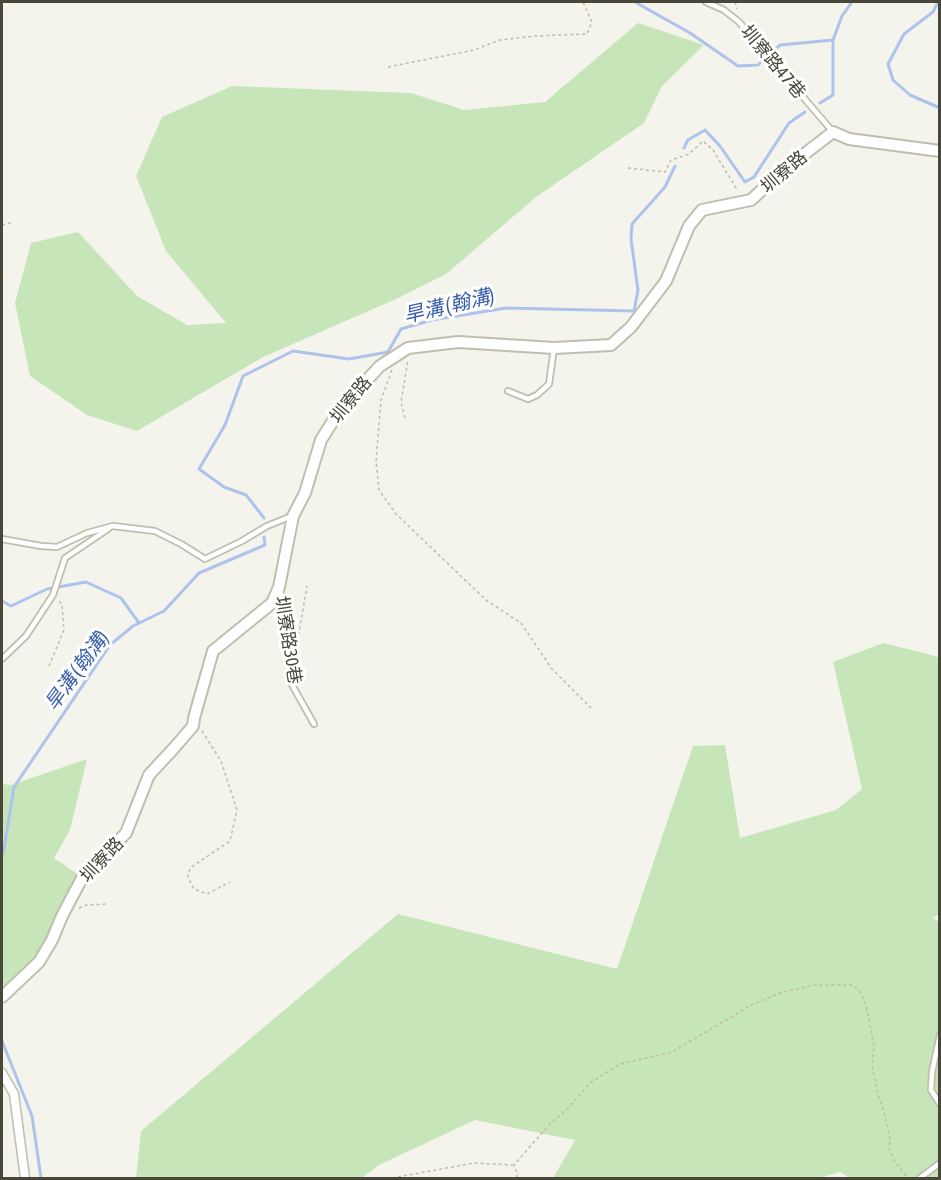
<!DOCTYPE html>
<meta charset="utf-8">
<style>
body{margin:0}
#map{position:relative;width:941px;height:1180px;overflow:hidden;background:#f5f4ec;font-family:"Asap Condensed",sans-serif}
canvas{display:block}
.frame{position:absolute;inset:0;border:3px solid #49473a;pointer-events:none}
</style>
<div id="map">
<canvas width="941" height="1180"></canvas>
<div class="frame"></div>
</div>
<script>
const ctx = document.querySelector('canvas').getContext('2d');
ctx.lineJoin = 'round';
function fill(path, color) { ctx.fillStyle = color; ctx.fill(path, 'evenodd'); }
const shape = rows => new Path2D(rows.map(r => 'M' + r).join(''));
function trace(path, color, width, dash) { ctx.strokeStyle = color; ctx.lineWidth = width; ctx.lineCap = dash ? 'butt' : 'round'; ctx.setLineDash(dash || []); ctx.stroke(path); }
function label(font, color, halo, rows, align = 'center') {
  ctx.font = font + ' "Asap Condensed","Noto Sans TC",sans-serif'; ctx.lineWidth = 6; ctx.setLineDash([]); ctx.textBaseline = 'middle'; ctx.strokeStyle = halo; ctx.fillStyle = color; for (const [text, x, y, turn = 0] of rows) {
    ctx.save(); ctx.translate(x, y); ctx.rotate((+turn || 0) * Math.PI / 180); ctx.textAlign = isNaN(turn) ? turn : align; if (halo) ctx.strokeText(text, 0, 0); ctx.fillText(text, 0, 0); ctx.restore();
  }
}
fill(shape([
 [638,23,704,45,662,86,644,123,536,197,446,274,396,299,263,357,137,431,87,415,30,376,15,303,31,243,78,232,137,296,187,325,226,323,166,251,136,176,162,117,232,86,411,93,464,110,545,102],
 [883,643,939,657,940,913,933,918,940,922,939,1178,850,1178,840,1172,819,1178,553,1178,575,1140,475,1120,379,1165,362,1178,136,1178,141,1131,398,914,617,969,693,746,725,745,740,838,836,810,862,789,833,662],
 [87,759,70,830,54,858,79,875,35,960,2,990,2,784,11,785]
]), '#c6e5b8');
trace(shape([
 [635,2,690,33,738,66,758,65,780,45,833,40],
 [938,2,933,12,904,34,888,64,893,80,910,95,940,108],
 [820,103,833,95,833,40,842,16,852,2],
 [684,148,688,140,705,130,720,146,745,182,754,177,789,123,805,112],
 [264,518,246,495,224,487,199,469,225,425,243,376,293,351,349,359,388,352,401,329,432,320,506,308,634,311,638,290,631,239,632,224,665,187,675,166],
 [2,601,11,606,47,589,86,582,121,598,139,623],
 [2,855,4,849,14,787,110,645,133,626,164,611,199,573,265,545,264,537],
 [2,1041,32,1116,41,1178]
]), '#aec3ec', 3);
const service = shape([
 [706,2,724,10,739,22,833,132],
 [508,391,528,399,537,395,549,384,554,348],
 [2,539,41,546,57,547,87,533,113,526,155,531,181,544,205,559,242,541,267,526,292,516],
 [280,590,287,622,294,663,291,683,314,724],
 [2,659,26,636,53,595,65,558,108,529],
 [940,1035,932,1072,931,1090,940,1104],
 [920,1178,940,1163]
]);
const minor = shape([
 [2,1073,14,1094,25,1178]
]);
const tertiary = shape([
 [2,997,39,962,52,940,62,916,81,880,126,833,149,775,174,748,193,726,194,718,213,651,272,603,279,587,293,516,305,493,321,440,341,408,380,366,408,348,458,342,554,348,611,345,631,327,666,281,689,226,702,210,751,200,785,169,833,132,849,139,940,151]
]);
trace(service, '#c0beaf', 8);
trace(minor, '#c0beaf', 11);
trace(tertiary, '#c0beaf', 14);
trace(shape([
 [735,2,737,9],
 [388,67,474,50,500,40,535,36,587,34,592,22,583,2],
 [628,168,665,172,671,160,689,154,703,141,713,150,738,191],
 [2,225,11,223],
 [392,370,381,400,376,461,379,490,396,514,486,600,521,623,552,669,591,708],
 [405,418,401,402,408,360],
 [297,634,299,633,307,586],
 [49,666,64,630,62,604,58,600],
 [202,731,221,761,237,810,230,841,190,868,188,877,194,889,207,894,230,882],
 [79,908,87,905,107,904],
 [392,1178,474,1163,513,1165],
 [517,1178,517,1173,514,1165,549,1125,568,1108,590,1083,620,1064,672,1052,753,1004,783,992,815,985,853,985,860,992,866,1005,874,1046,872,1066,878,1094,885,1116,890,1139,889,1148,895,1162,908,1178]
]), '#c0bda1', 1.5, [3, 3]);
trace(service, '#fff', 4.5);
trace(minor, '#fff', 8);
trace(tertiary, '#fff', 10);
label('18px', '#49473a', '#fff', [
 ["圳寮路47巷",773,62,50],
 ["圳寮路",784,172,-40],
 ["圳寮路",351,400,-51],
 ["圳寮路30巷",288,640,81],
 ["圳寮路",102,860,-47]
]);
label('italic 20px', '#3a60ad', '#fff', [
 ["旱溝 (翰溝)",449,306,-13],
 ["旱溝 (翰溝)",77,671,-54]
]);
</script>
